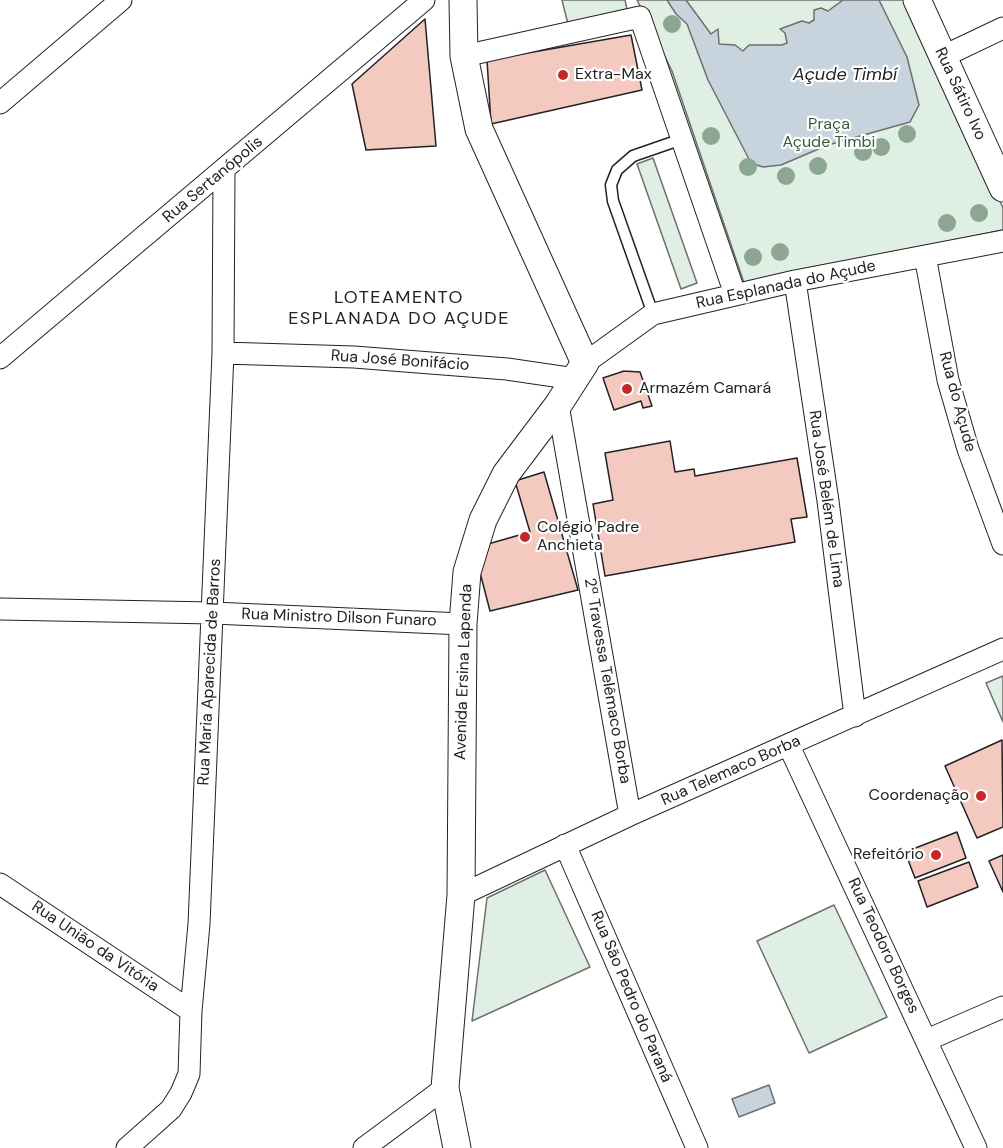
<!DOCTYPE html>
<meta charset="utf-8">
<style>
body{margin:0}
canvas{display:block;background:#fff}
</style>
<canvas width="1003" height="1148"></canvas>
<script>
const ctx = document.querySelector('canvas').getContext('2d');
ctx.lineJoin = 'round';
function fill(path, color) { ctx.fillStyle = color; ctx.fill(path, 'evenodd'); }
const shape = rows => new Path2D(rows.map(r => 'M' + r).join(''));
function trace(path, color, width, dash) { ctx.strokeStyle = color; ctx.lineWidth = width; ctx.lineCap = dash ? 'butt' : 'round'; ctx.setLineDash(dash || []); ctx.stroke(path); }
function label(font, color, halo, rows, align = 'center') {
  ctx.font = font + ' "DM Sans",sans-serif'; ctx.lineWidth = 4.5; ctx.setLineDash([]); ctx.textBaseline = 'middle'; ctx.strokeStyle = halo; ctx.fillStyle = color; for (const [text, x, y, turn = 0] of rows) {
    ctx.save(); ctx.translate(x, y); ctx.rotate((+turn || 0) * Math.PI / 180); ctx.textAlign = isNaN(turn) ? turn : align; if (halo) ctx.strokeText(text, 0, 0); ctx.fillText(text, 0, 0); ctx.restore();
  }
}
const green = shape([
 [562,0,625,0,627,9,568,24,562,0],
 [637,0,909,0,1003,208,1003,230,744,283,672,71,637,0],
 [653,158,697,283,681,289,637,164,653,158],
 [1003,676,1003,722,986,683,1003,676],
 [545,870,590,967,472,1021,487,898,545,870],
 [834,905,887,1017,809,1053,757,941,834,905]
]);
fill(green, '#e0efe3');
trace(green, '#6f6f6f', 1.5);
const water = shape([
 [667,0,686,0,711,34,718,29,719,44,735,45,743,51,749,45,782,45,787,43,785,33,780,29,802,21,809,23,814,20,814,10,821,8,828,11,843,0,879,0,907,57,919,105,910,122,828,145,781,165,763,167,751,163,708,80,687,24,676,14,667,0],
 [769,1085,775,1103,739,1117,732,1099,769,1085]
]);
fill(water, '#c7d3dd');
trace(water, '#6f6f6f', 1.5);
const building = shape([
 [425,19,436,146,366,150,352,84,425,19],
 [631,35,642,90,491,124,487,60,631,35],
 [624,371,640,372,652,406,643,408,641,401,614,410,603,378,624,371],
 [670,441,675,472,694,469,695,476,797,458,807,517,791,519,795,542,605,576,593,504,613,500,605,453,670,441],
 [544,472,578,590,490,611,477,561,481,546,530,532,515,481,544,472],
 [1002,740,1003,827,977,838,945,766,1002,740],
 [957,832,966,858,915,878,905,852,957,832],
 [1003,855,1003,892,989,861,1003,855],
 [969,862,978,887,927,907,918,881,969,862]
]);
fill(building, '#f3c9c0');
trace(building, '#222', 1.5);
const service = shape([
 [653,314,613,201,611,185,617,170,633,156,682,139]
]);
const minor = shape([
 [464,56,640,17,735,294],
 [942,57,1003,28],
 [0,103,121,0],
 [925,256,948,380,968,449,1003,544],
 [795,281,828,501,855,716],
 [223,353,354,357,507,369,575,379],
 [0,358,424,0],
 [585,363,653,314,795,281,1003,241],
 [558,405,630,815],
 [0,609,213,613,463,624],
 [789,746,976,1148],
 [565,845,697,1148],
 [0,884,191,1011],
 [461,895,630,815,1003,649],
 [927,1040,1003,1007],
 [127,1148,171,1109,181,1093,189,1074,191,1011,199,924,223,353,224,171],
 [364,1148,445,1088]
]);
const tertiary = shape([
 [917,0,1003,188],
 [457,1148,445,1088,461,895,463,624,467,572,483,520,506,474,558,405,585,363,479,129,464,56,463,0]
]);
trace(service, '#222', 13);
trace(minor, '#222', 23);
trace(tertiary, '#222', 29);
trace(service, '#fff', 10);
trace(minor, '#fff', 21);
trace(tertiary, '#fff', 27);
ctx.fillStyle = '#8da692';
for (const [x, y] of [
 [672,24],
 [907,134],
 [711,136],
 [881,147],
 [863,152],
 [818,166],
 [748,167],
 [786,176],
 [979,213],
 [947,223],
 [780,252],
 [753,257]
]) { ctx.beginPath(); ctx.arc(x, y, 9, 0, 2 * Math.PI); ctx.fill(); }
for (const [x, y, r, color] of [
 [563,75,6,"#c62828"],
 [627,389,6,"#c62828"],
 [525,537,6,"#c62828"],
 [981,796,6,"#c62828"],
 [936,855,6,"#c62828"]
]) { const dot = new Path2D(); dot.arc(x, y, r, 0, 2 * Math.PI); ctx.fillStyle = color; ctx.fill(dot); trace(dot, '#fff', 2); }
label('16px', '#222', '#fff', [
 ["Extra-Max",575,75],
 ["Armazém Camará",639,389],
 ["Colégio Padre",537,528],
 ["Anchieta",537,546],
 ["Coordenação",969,796,"right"],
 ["Refeitório",924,855,"right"]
], 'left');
label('16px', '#222', '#fff', [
 ["Rua Sátiro Ivo",960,94,65],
 ["Rua Sertanópolis",213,180,-40],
 ["Rua Esplanada do Açude",786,285,-12],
 ["Rua José Bonifácio",400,361,4],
 ["Rua do Açude",957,402,75],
 ["Rua José Belém de Lima",826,499,82],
 ["Rua Ministro Dilson Funaro",339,618,2],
 ["Rua Maria Aparecida de Barros",210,672,-87],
 ["Avenida Ersina Lapenda",464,672,-88],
 ["2ª Travessa Telêmaco Borba",607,681,80],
 ["Rua Telemaco Borba",731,771,-24],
 ["Rua Teodoro Borges",883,946,65],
 ["Rua União da Vitória",95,947,34],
 ["Rua São Pedro do Paraná",631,997,67]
]);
label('16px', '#2f5e38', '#fff', [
 ["Praça",829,125],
 ["Açude Timbi",829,143]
]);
label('italic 18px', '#222', '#fff', [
 ["Açude Timbí",845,75]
]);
ctx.letterSpacing = '1.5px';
label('18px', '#222', '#fff', [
 ["LOTEAMENTO",399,298],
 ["ESPLANADA DO AÇUDE",399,319]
]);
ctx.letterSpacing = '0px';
</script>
